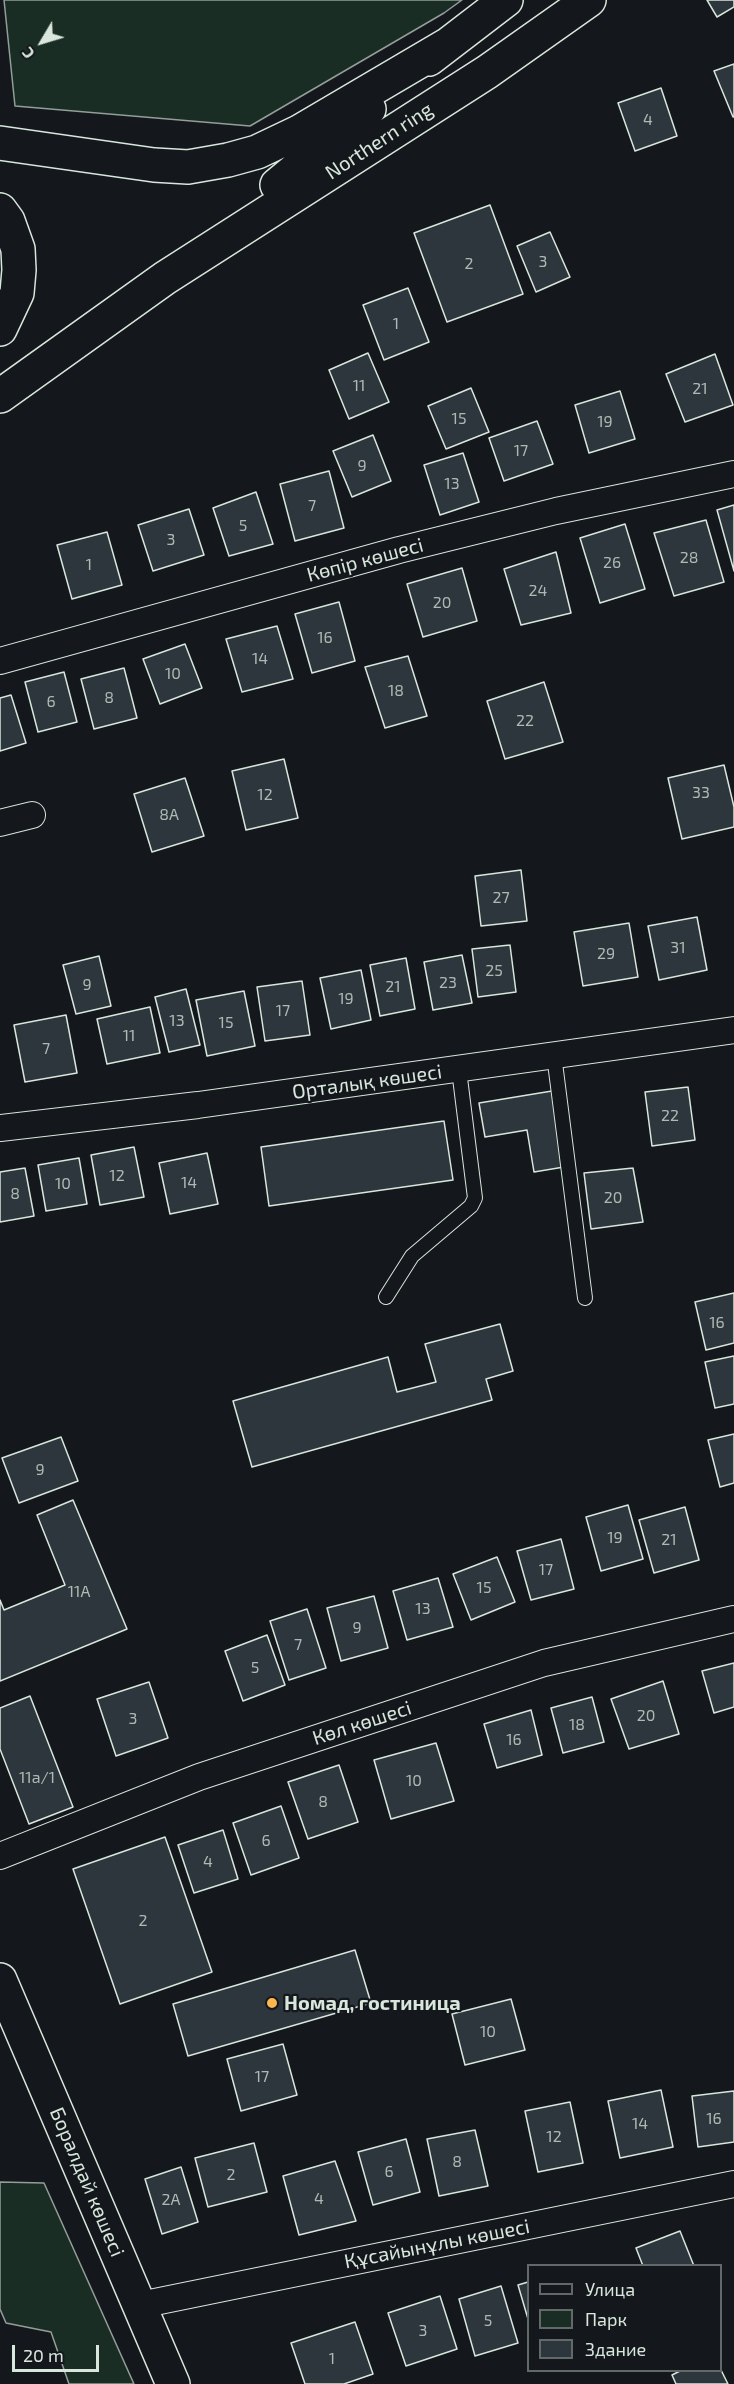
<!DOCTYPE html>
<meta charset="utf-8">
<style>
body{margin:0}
#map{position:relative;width:734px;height:2384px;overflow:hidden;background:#14181c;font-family:"Exo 2",sans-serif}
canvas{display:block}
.legend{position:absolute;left:527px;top:2264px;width:195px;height:108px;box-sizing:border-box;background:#14181c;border:2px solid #626a69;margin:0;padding:8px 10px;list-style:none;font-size:18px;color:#d8e6dc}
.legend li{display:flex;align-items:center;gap:12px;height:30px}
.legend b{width:30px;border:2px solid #626a69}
.north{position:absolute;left:12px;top:12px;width:60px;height:60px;-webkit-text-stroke:4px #14181c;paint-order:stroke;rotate:232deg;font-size:16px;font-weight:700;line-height:24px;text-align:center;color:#d8e6dc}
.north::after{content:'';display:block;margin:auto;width:21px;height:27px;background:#d8e6dc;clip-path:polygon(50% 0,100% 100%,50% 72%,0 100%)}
.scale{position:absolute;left:12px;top:2345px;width:87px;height:27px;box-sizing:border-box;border:3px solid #d8e6dc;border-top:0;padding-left:8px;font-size:18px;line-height:21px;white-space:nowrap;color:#d8e6dc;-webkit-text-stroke:4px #14181c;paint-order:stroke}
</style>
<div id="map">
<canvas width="734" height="2384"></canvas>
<ul class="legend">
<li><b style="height:8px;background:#14181c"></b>Улица</li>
<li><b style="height:16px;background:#1a2d24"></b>Парк</li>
<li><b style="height:16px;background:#2c363c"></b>Здание</li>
</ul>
<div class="north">С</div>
<div class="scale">20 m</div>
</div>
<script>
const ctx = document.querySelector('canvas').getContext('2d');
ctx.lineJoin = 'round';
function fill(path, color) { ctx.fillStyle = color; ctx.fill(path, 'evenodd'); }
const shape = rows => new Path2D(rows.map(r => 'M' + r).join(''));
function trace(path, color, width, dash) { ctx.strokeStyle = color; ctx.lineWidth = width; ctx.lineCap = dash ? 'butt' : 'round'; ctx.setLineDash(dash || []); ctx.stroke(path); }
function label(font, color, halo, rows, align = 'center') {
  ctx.font = font + ' "Exo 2",sans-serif'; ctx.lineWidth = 4.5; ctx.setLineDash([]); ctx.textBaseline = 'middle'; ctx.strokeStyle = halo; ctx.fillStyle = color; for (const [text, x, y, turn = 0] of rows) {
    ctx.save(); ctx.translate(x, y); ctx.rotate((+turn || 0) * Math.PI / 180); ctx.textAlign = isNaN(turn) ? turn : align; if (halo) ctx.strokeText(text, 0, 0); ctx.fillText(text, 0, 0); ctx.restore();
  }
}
const green = shape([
 [4,0,462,0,444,13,250,126,15,106,4,0],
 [0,2182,44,2183,134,2384,69,2384,51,2332,6,2323,0,2309,0,2182]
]);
fill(green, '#1a2d24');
trace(green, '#939e99', 1.5);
const building = shape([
 [707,0,734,0,734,7,717,17,707,0],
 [734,64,734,117,733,117,714,71,734,64],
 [661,88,677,136,635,151,618,103,661,88],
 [490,205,523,294,447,322,414,233,490,205],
 [550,232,570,277,536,292,517,246,550,232],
 [408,288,429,342,384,360,363,305,408,288],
 [368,353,389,402,349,419,329,370,368,353],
 [715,354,733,405,685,422,666,374,715,354],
 [471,388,489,432,446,449,428,406,471,388],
 [620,391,635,439,589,453,575,405,620,391],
 [537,421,553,464,504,481,489,438,537,421],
 [373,435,391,481,352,497,333,451,373,435],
 [463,453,479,502,440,515,424,465,463,453],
 [329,471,344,528,295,541,280,484,329,471],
 [256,492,273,544,229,556,213,508,256,492],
 [734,505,734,571,717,510,734,505],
 [189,509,204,555,153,571,138,525,189,509],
 [706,520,724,582,674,596,654,533,706,520],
 [625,524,645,589,600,603,580,538,625,524],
 [107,532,122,585,72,599,57,545,107,532],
 [556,552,571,613,521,625,504,569,556,552],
 [462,568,477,621,423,637,407,584,462,568],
 [339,602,355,661,312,673,295,614,339,602],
 [277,626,293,679,242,692,226,639,277,626],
 [185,644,202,688,160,704,143,659,185,644],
 [408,656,427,716,385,728,365,667,408,656],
 [124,668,137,718,94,729,81,679,124,668],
 [64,672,77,722,38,732,25,682,64,672],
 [544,682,563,742,505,759,487,701,544,682],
 [11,695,26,743,0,751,0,698,11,695],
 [284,759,298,818,246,830,232,771,284,759],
 [724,765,734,807,734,827,682,839,668,778,724,765],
 [185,778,204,836,152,852,134,794,185,778],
 [521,870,527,921,481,926,475,876,521,870],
 [697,917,707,970,659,980,648,926,697,917],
 [629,923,638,977,583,986,574,932,629,923],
 [510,945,516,992,478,997,472,949,510,945],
 [462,955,472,1003,433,1010,424,962,462,955],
 [99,956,111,1006,76,1014,63,965,99,956],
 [406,958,415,1009,380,1016,370,965,406,958],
 [361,970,371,1020,331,1029,320,978,361,970],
 [302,981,310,1035,265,1041,257,987,302,981],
 [186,989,200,1045,169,1052,155,997,186,989],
 [244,991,255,1046,207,1056,196,1000,244,991],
 [150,1007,160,1053,107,1064,97,1019,150,1007],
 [66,1015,77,1073,25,1082,14,1025,66,1015],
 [688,1087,695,1140,652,1146,645,1092,688,1087],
 [552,1091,564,1167,534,1172,527,1130,485,1137,479,1103,552,1091],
 [444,1121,453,1180,269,1206,261,1147,444,1121],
 [134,1147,144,1197,100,1205,91,1155,134,1147],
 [207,1153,218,1204,170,1214,159,1163,207,1153],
 [79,1158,87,1204,46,1211,38,1165,79,1158],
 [25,1168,34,1216,0,1222,0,1172,25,1168],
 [633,1168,643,1222,591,1229,584,1173,633,1168],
 [734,1293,734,1343,706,1350,695,1302,734,1293],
 [500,1324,513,1371,486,1379,492,1400,252,1467,233,1401,388,1357,397,1392,436,1382,425,1344,500,1324],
 [734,1356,734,1404,715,1408,705,1362,734,1356],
 [734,1434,734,1483,720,1487,708,1440,734,1434],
 [61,1437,78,1481,19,1503,2,1458,61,1437],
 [73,1500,127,1629,0,1681,0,1600,4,1610,65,1585,37,1515,73,1500],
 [628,1505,643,1559,601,1571,586,1517,628,1505],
 [685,1507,699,1560,654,1573,639,1520,685,1507],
 [561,1539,574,1589,531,1600,517,1551,561,1539],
 [497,1557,515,1602,471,1620,453,1574,497,1557],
 [438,1578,453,1627,407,1640,393,1591,438,1578],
 [374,1596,388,1648,341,1661,327,1608,374,1596],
 [307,1609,326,1668,289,1680,270,1621,307,1609],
 [267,1635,285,1685,243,1701,225,1651,267,1635],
 [734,1663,734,1707,714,1713,702,1671,734,1663],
 [663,1681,679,1734,629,1749,611,1699,663,1681],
 [149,1682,168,1738,116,1756,97,1699,149,1682],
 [30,1696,73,1807,29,1824,0,1749,0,1708,30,1696],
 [592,1697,604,1742,563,1753,551,1708,592,1697],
 [531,1710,542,1755,497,1768,484,1724,531,1710],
 [436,1743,454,1801,391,1819,374,1760,436,1743],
 [339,1765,358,1822,308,1839,288,1782,339,1765],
 [281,1806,299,1858,251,1875,233,1823,281,1806],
 [223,1830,238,1879,194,1893,178,1845,223,1830],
 [165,1837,212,1972,120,2004,73,1869,165,1837],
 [355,1950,371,2003,188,2056,173,2004,355,1950],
 [511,1999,525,2050,465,2065,452,2014,511,1999],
 [283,2044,297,2095,241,2111,227,2059,283,2044],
 [661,2090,673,2147,620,2158,608,2101,661,2090],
 [734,2091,734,2142,698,2147,692,2096,734,2091],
 [570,2102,583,2163,538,2172,525,2111,570,2102],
 [475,2130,488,2186,439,2196,427,2139,475,2130],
 [406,2139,420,2192,373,2205,358,2152,406,2139],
 [254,2143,267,2192,208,2207,195,2158,254,2143],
 [335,2161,356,2221,299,2235,283,2176,335,2161],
 [181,2167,198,2222,162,2234,145,2179,181,2167],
 [680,2231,694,2266,643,2266,636,2248,680,2231],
 [528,2282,528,2319,518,2285,528,2282],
 [501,2286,518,2343,475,2356,459,2299,501,2286],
 [440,2296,457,2349,406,2366,388,2313,440,2296],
 [355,2322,373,2374,344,2384,305,2384,291,2343,355,2322],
 [720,2368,728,2384,676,2384,672,2375,682,2370,720,2370,720,2368]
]);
fill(building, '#2c363c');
trace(building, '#d8e6dc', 1.5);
const lane = shape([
 [554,1055,585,1298],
 [386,1297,412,1256,471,1206,475,1198,459,1070]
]);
const street = shape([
 [0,661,399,550,556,511,734,474],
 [0,823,32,815],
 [0,1128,198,1105,734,1030],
 [0,1856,199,1777,544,1663,734,1619],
 [140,2305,734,2184]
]);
const primary = shape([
 [429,59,506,0],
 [0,143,154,165,188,167,228,160,257,152,299,132,447,45],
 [277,185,369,109],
 [0,210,8,221,18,249,19,270,17,293,0,329],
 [0,396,165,278,487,72,589,0],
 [0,1980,173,2384]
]);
trace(lane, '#d8e6dc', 16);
trace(street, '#d8e6dc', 28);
trace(primary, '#d8e6dc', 36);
trace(lane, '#14181c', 14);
trace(street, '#14181c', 26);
trace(primary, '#14181c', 33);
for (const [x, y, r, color] of [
 [272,2003,6,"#ffb74d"]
]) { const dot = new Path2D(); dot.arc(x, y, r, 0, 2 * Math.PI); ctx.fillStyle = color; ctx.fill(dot); trace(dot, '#14181c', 2); }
label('16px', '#adbab4', null, [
 ["4",648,120],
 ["3",543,262],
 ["2",469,264],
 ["1",396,324],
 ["11",359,386],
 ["21",700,389],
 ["15",459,419],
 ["19",605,422],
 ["17",521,451],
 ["9",362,466],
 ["13",452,484],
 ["7",312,506],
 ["5",243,526],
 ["3",171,540],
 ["28",689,558],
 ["26",612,563],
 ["1",89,565],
 ["24",538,591],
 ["20",442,603],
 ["16",325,638],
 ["14",260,659],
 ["10",173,674],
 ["18",396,691],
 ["8",109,698],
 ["6",51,702],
 ["22",525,721],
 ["33",701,793],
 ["12",265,795],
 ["8А",169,815],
 ["27",501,898],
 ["31",678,948],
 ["29",606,954],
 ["25",494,971],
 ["23",448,983],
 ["9",87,985],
 ["21",393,987],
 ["19",346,999],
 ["17",283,1011],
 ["13",177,1021],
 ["15",226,1023],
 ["11",129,1036],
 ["7",46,1049],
 ["22",670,1116],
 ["12",117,1176],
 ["14",189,1183],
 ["10",63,1184],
 ["8",15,1194],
 ["20",613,1198],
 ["16",717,1323],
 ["9",40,1470],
 ["19",615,1538],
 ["21",669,1540],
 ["17",546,1570],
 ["15",484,1588],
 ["11А",79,1592],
 ["13",423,1609],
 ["9",357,1628],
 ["7",298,1645],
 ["5",255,1668],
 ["20",646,1716],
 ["3",133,1719],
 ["18",577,1725],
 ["16",514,1740],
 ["11а/1",37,1778],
 ["10",414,1781],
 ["8",323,1802],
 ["6",266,1841],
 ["4",208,1862],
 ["2",143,1921],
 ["10",488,2032],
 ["17",262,2077],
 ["16",714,2119],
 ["14",640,2124],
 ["12",554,2137],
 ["8",457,2162],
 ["6",389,2172],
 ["2",231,2175],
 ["4",319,2199],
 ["2А",171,2200],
 ["5",488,2321],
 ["3",423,2331],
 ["1",332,2359]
]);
label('20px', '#d8e6dc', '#14181c', [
 ["Northern ring",379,141,-33],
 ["Көпір көшесі",365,560,-15],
 ["Орталық көшесі",367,1082,-8],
 ["Көл көшесі",362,1723,-18],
 ["Боралдай көшесі",87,2182,67],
 ["Құсайынұлы көшесі",437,2244,-11]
]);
label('bold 20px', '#d8e6dc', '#14181c', [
 ["Номад, гостиница",284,2003]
], 'left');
</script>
